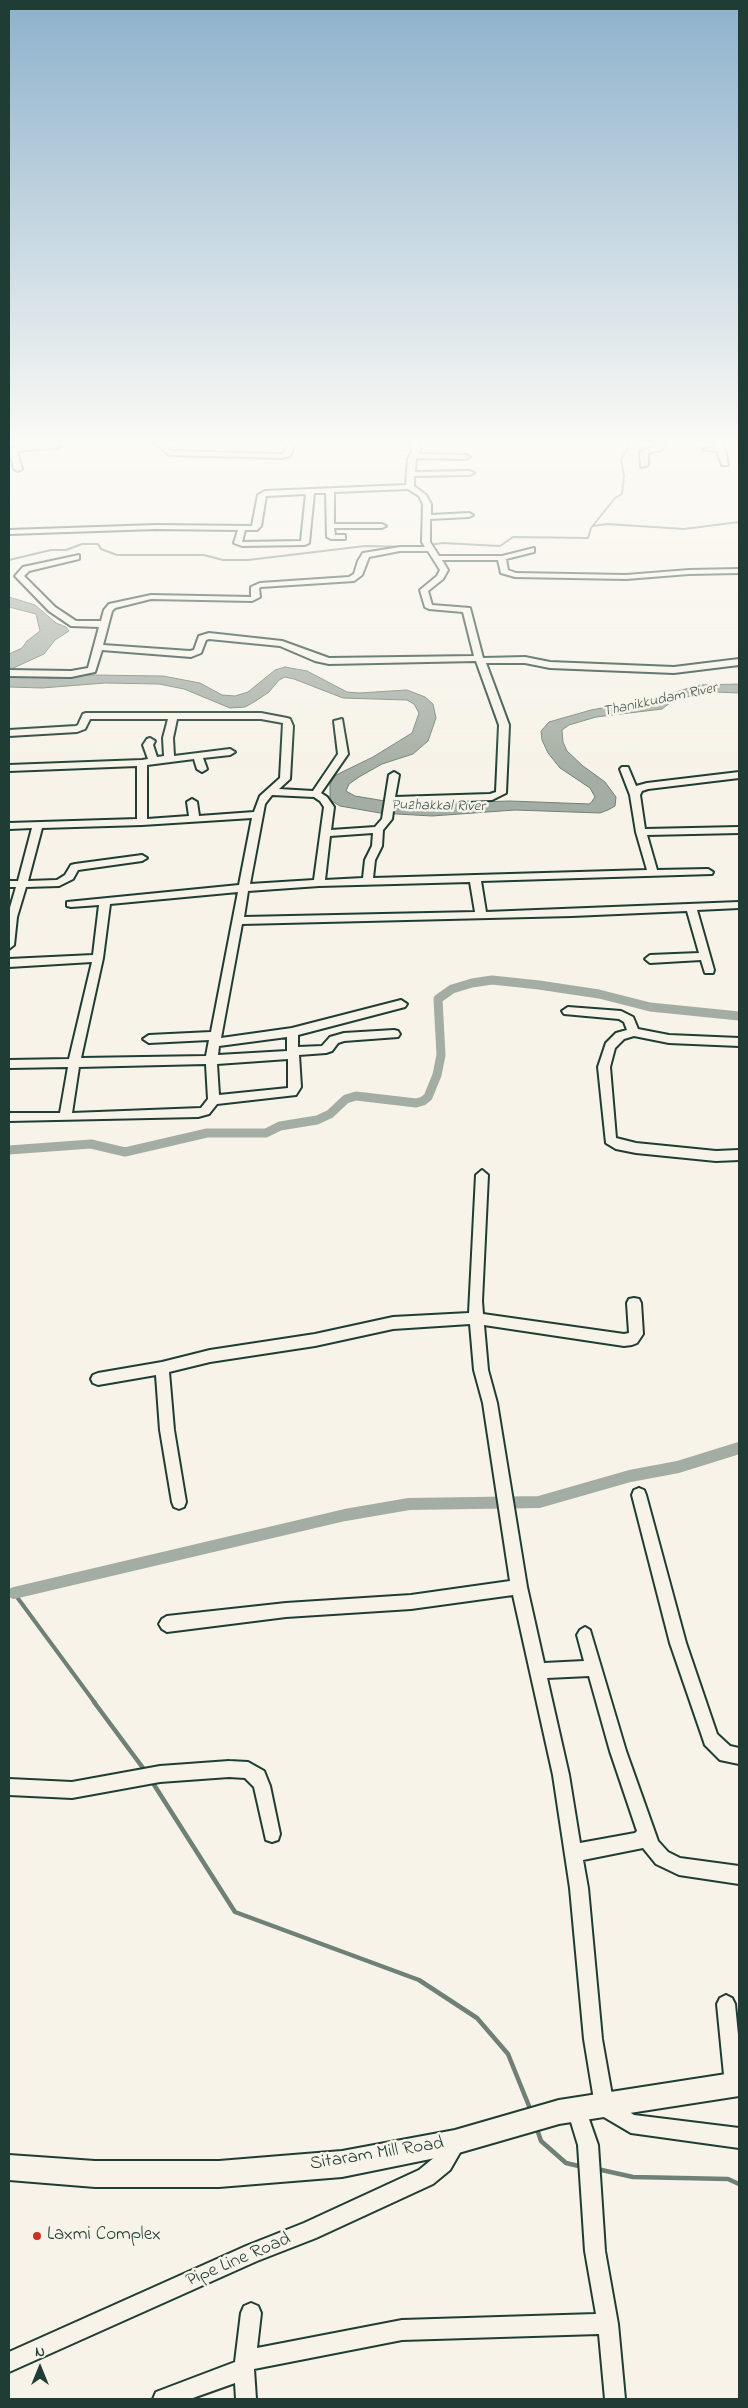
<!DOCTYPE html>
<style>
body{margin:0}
#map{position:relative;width:748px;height:2408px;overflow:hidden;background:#f7f3e8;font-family:"Indie Flower",sans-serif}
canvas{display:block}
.frame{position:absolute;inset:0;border:10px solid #1f3d34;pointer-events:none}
.north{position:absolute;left:15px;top:2343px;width:50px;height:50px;-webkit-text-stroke:4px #f7f3e8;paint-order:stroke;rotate:0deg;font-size:14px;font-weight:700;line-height:20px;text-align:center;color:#1f3d34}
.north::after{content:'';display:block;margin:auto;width:18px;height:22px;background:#1f3d34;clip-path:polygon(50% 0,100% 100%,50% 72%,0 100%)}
</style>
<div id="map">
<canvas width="748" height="2408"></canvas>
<div class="frame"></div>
<div class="north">N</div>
</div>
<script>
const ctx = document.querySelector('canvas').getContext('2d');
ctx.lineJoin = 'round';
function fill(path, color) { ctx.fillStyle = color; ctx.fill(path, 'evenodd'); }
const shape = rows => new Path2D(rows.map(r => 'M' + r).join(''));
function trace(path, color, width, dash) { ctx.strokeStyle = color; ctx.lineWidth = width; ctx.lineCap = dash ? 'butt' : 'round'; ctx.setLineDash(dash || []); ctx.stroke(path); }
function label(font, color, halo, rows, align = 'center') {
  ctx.font = font + ' "Indie Flower",sans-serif'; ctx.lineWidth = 5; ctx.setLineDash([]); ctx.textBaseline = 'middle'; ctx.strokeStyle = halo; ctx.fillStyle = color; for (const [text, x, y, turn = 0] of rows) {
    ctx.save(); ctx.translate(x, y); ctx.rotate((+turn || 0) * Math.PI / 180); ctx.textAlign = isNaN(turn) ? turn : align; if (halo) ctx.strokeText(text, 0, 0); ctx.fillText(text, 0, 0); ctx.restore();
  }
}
const water = shape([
 [9,597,35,605,56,623,66,627,69,631,55,640,44,654,9,670,9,654,22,648,27,641,40,631,36,614,9,607,9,597],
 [285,667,307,671,347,692,359,693,407,690,425,697,433,704,436,718,428,741,413,754,382,764,359,777,349,784,346,791,355,796,403,804,510,801,590,804,595,797,590,788,560,768,548,753,542,740,541,731,549,722,591,710,654,699,698,685,739,684,739,693,716,692,675,699,662,709,596,717,569,725,562,730,563,742,567,751,583,766,605,782,616,797,615,806,608,810,600,813,515,810,432,816,380,813,340,806,330,800,330,784,336,775,373,757,412,733,419,713,414,704,407,700,343,698,294,679,285,677,279,680,269,692,254,702,245,707,230,708,184,689,159,684,105,683,42,688,9,687,9,676,51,678,92,675,163,676,200,683,222,695,235,696,248,692,275,670,285,667]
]);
fill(water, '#a4ada3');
trace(water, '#6f8077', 1);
trace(shape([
 [593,526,607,524,684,529,739,522],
 [9,560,51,550,66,550,82,544,98,544,101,549,117,555,204,555,223,560,248,560,365,546,414,547,443,543,500,546,513,537,588,538,591,528,615,498,622,494,624,476,621,459,628,448,625,441]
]), '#6f8077', 2);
trace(shape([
 [9,1594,14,1593,95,1703]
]), '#6f8077', 4);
trace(shape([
 [94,1702,146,1772],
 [151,1780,235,1912,419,1980,477,2018,508,2054,531,2111],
 [536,2126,541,2141,566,2163,583,2167],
 [597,2169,633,2177,728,2179,739,2184]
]), '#6f8077', 4.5);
trace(shape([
 [9,1150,91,1144,125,1152,207,1133,266,1133,280,1126,317,1120,330,1114,346,1099,356,1096,416,1103,423,1101,428,1097,437,1075,441,1055,438,999,452,989,472,983,492,980,539,985,599,994,650,1007,739,1016]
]), '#a4ada3', 9);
trace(shape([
 [14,1593,345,1515,409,1504,539,1502,630,1476,678,1467,739,1448]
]), '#a4ada3', 12);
const minor = shape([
 [134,441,162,441,171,451,281,454,284,453,289,441,296,441,290,456,282,458,169,455,157,444,138,443,134,441],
 [410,441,418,441,420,451,418,454,466,455,470,457,466,459,416,458,415,472,470,471,474,473,470,475,414,476,414,486,426,495,431,504,431,515,469,513,473,515,469,517,430,519,430,542,439,556,502,556,534,548,534,552,506,559,508,570,516,573,626,575,689,570,739,569,739,573,689,574,626,579,515,577,501,573,498,560,442,560,448,570,443,579,428,591,432,605,470,608,483,658,525,657,550,662,674,667,739,659,739,665,674,673,550,668,525,663,486,663,509,725,506,793,492,800,394,804,392,819,383,830,382,846,375,860,373,878,647,870,636,832,630,795,620,769,622,767,628,767,636,786,647,783,739,772,739,778,648,789,642,791,640,795,645,829,739,827,739,833,647,835,657,870,708,869,713,872,712,874,481,881,486,912,739,902,739,908,697,910,714,970,713,973,705,973,701,960,650,963,645,959,650,955,699,953,687,911,572,916,242,924,221,1038,292,1028,401,1000,407,1004,405,1007,298,1035,298,1047,322,1046,330,1037,344,1033,394,1030,398,1031,400,1034,398,1037,344,1041,338,1043,332,1051,326,1053,299,1055,301,1087,296,1095,217,1104,209,1114,198,1117,9,1121,9,1113,60,1113,68,1067,9,1068,9,1060,69,1059,92,962,9,967,9,959,93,955,99,905,71,907,67,906,67,902,239,885,252,818,142,825,42,828,28,881,57,880,65,875,71,865,75,864,142,855,147,858,142,861,78,870,73,879,59,886,26,887,17,917,14,945,9,949,9,911,16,887,9,887,9,881,18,881,32,828,9,829,9,823,137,819,137,766,9,771,9,765,142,760,148,759,143,745,147,739,150,738,155,741,153,745,157,757,164,756,163,738,168,719,90,719,85,729,77,732,9,736,9,730,76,726,78,725,83,714,86,713,261,713,287,718,290,719,293,726,290,779,279,789,313,791,338,754,334,721,342,719,348,754,321,793,327,797,334,807,331,830,375,827,382,819,389,775,394,772,399,775,395,797,490,794,496,792,499,725,476,661,329,664,315,661,280,646,209,639,206,640,201,653,191,657,102,650,95,672,71,677,9,676,9,670,71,671,88,668,99,627,71,626,49,611,15,576,23,567,79,555,79,559,29,571,24,576,55,607,76,621,101,621,104,610,109,604,151,595,251,597,251,587,260,583,349,577,354,574,358,561,363,553,400,547,425,547,422,542,423,504,419,496,408,489,334,492,334,524,382,524,386,526,382,528,334,528,335,535,345,535,345,539,331,539,327,537,326,493,314,493,309,543,305,545,242,546,234,543,238,530,156,529,9,534,9,530,156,525,252,526,258,495,265,491,406,485,408,459,412,451,410,441],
 [306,494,301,541,242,542,245,530,257,530,261,526,266,496,306,494],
 [400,551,428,551,440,570,437,576,420,590,425,607,429,609,463,612,474,656,329,658,282,641,209,633,199,636,194,650,190,651,103,645,112,611,115,608,151,599,252,601,260,597,259,588,261,587,354,581,362,575,369,557,400,551],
 [177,719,261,719,283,723,280,778,260,796,254,812,199,816,197,802,192,799,187,802,189,816,147,819,147,765,194,759,197,769,202,772,207,769,203,758,230,755,235,752,230,749,174,756,173,738,177,719],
 [272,795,314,797,320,801,324,807,314,880,250,884,265,804,272,795],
 [373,833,372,846,365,860,363,878,325,880,330,836,373,833],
 [470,882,475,912,244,917,248,891,319,886,470,882],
 [238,892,211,1032,149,1035,143,1039,149,1043,209,1040,206,1056,81,1058,103,958,110,904,238,892],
 [287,1037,287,1051,218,1055,219,1046,287,1037],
 [288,1059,288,1088,219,1095,217,1064,288,1059],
 [206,1064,208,1099,201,1108,72,1113,79,1067,206,1064],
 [658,441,664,441,665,445,661,450,648,453,648,465,641,467,640,452,655,446,658,441],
 [713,441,719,441,725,449,728,465,722,465,717,451,703,449,715,447,713,441],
 [57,443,60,443,60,447,17,451,22,469,18,471,14,469,9,448,57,443],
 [568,1007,621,1011,633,1017,638,1029,669,1035,739,1038,739,1046,669,1043,634,1036,624,1039,615,1048,610,1067,616,1138,636,1143,716,1151,739,1150,739,1160,716,1161,636,1153,616,1149,606,1143,598,1067,606,1043,616,1033,627,1030,624,1022,619,1019,564,1014,562,1011,568,1007],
 [482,1170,488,1175,482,1301,483,1314,624,1334,629,1333,627,1303,629,1299,634,1298,639,1299,641,1303,643,1334,637,1343,632,1345,624,1346,484,1325,488,1370,497,1403,527,1587,544,1663,584,1661,577,1635,580,1630,585,1627,590,1630,626,1751,658,1841,668,1852,680,1858,739,1866,739,1884,679,1875,656,1864,643,1848,583,1860,588,1888,602,2039,613,2101,634,2115,739,2128,739,2148,631,2133,597,2113,595,2106,584,2039,570,1888,553,1775,513,1595,411,1609,286,1617,167,1632,162,1629,159,1624,162,1619,167,1616,286,1603,411,1595,510,1581,483,1403,474,1370,470,1324,393,1329,315,1346,210,1362,169,1372,174,1430,186,1502,184,1507,179,1509,174,1507,172,1502,160,1430,156,1375,98,1385,93,1383,91,1379,93,1375,98,1373,162,1362,210,1350,315,1334,393,1317,469,1313,476,1175,482,1170],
 [589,1676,610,1751,637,1831,635,1833,580,1843,569,1775,547,1678,589,1676],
 [639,1488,644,1490,646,1495,686,1643,717,1734,730,1746,739,1748,739,1764,720,1760,705,1745,703,1739,670,1643,632,1495,634,1490,639,1488],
 [229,1761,248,1762,264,1771,270,1786,280,1834,278,1840,272,1842,266,1840,254,1787,245,1778,229,1777,160,1782,72,1798,9,1795,9,1779,72,1782,160,1766,229,1761],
 [726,1995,732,1998,735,2004,739,2045,739,2092,734,2094,727,2092,725,2085,717,2004,720,1998,726,1995],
 [576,2100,583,2102,598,2145,605,2251,618,2324,625,2399,605,2399,599,2334,402,2340,254,2369,256,2399,236,2399,235,2383,190,2399,153,2399,156,2392,235,2362,241,2313,244,2306,251,2303,258,2306,261,2313,257,2348,402,2320,596,2314,585,2251,578,2145,567,2109,569,2102,576,2100],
 [455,2132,462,2135,465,2142,462,2149,450,2170,433,2184,316,2238,257,2261,9,2372,9,2352,246,2246,304,2223,419,2170,436,2156,448,2135,455,2132]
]);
const major = shape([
 [739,2072,739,2096,559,2124,455,2154,342,2177,219,2187,95,2187,9,2180,9,2155,95,2161,219,2161,342,2151,455,2130,559,2100,739,2072]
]);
trace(minor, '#1f3d34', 4);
trace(major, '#1f3d34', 4);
fill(minor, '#f7f3e8');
fill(major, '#f7f3e8');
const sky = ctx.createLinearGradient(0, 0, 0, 778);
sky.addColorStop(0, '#8db1cc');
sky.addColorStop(0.57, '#fbfaf5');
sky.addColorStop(1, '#fbfaf500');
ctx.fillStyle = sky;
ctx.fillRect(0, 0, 748, 778);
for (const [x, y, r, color] of [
 [37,2236,5,"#c8321e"]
]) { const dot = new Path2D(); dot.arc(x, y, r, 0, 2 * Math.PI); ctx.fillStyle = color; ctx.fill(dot); trace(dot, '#f7f3e8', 2); }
label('italic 15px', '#405950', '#f7f3e8', [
 ["Thanikkudam River",660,701,-12],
 ["Puzhakkal River",438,807,1]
]);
label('19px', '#1f3d34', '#f7f3e8', [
 ["Sitaram Mill Road",377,2155,-9],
 ["Pipe Line Road",239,2261,-23]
]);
label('19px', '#1f3d34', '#f7f3e8', [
 ["Laxmi Complex",47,2236]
], 'left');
</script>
